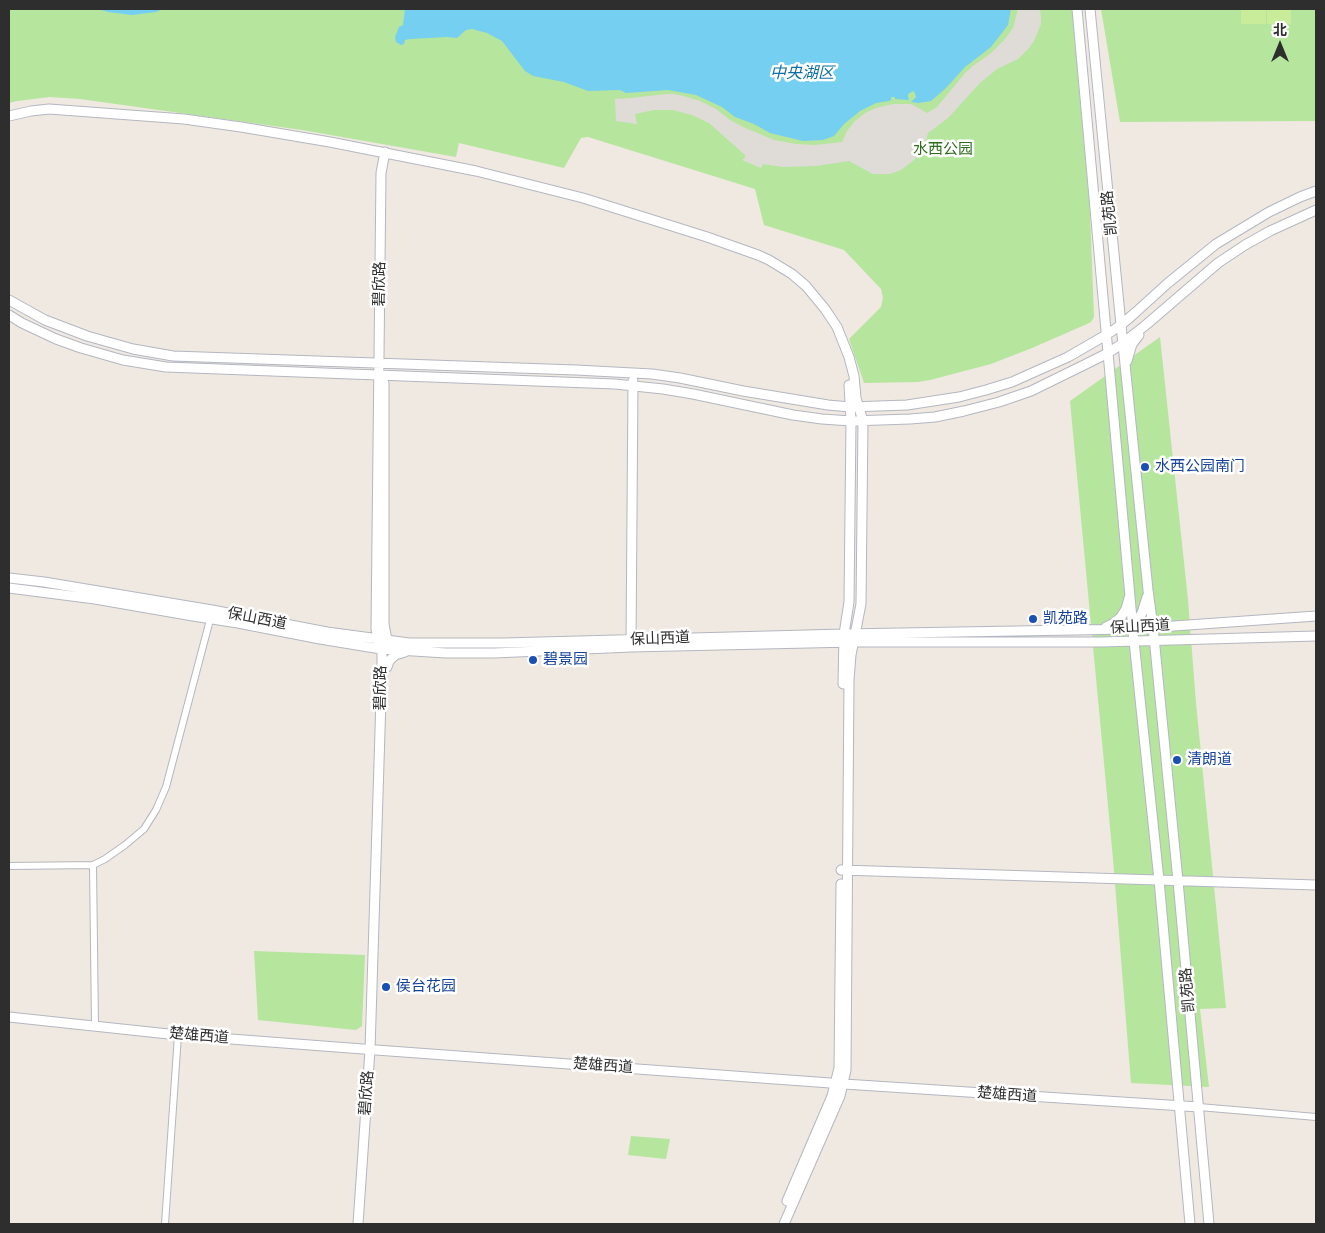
<!DOCTYPE html>
<meta charset="utf-8">
<style>
body{margin:0}
#map{position:relative;width:1325px;height:1233px;overflow:hidden;background:#efe9e1;font-family:Arial,"Noto Sans SC",sans-serif}
canvas{display:block}
.frame{position:absolute;inset:0;border:10px solid #2e2e2e;pointer-events:none}
.north{position:absolute;left:1255px;top:20px;width:50px;height:50px;-webkit-text-stroke:4px #fff;paint-order:stroke;rotate:0deg;font-size:14px;font-weight:700;line-height:20px;text-align:center;color:#2e2e2e}
.north::after{content:'';display:block;margin:auto;width:18px;height:22px;background:#2e2e2e;clip-path:polygon(50% 0,100% 100%,50% 72%,0 100%)}
</style>
<div id="map">
<canvas width="1325" height="1233"></canvas>
<div class="frame"></div>
<div class="north">北</div>
</div>
<script>
const ctx = document.querySelector('canvas').getContext('2d');
ctx.lineJoin = 'round';
function fill(path, color) { ctx.fillStyle = color; ctx.fill(path, 'evenodd'); }
const shape = rows => new Path2D(rows.map(r => 'M' + r).join(''));
function trace(path, color, width, dash) { ctx.strokeStyle = color; ctx.lineWidth = width; ctx.lineCap = dash ? 'butt' : 'round'; ctx.setLineDash(dash || []); ctx.stroke(path); }
function label(font, color, halo, rows, align = 'center') {
  ctx.font = font + ' Arial,"Noto Sans SC",sans-serif'; ctx.lineWidth = 5; ctx.setLineDash([]); ctx.textBaseline = 'middle'; ctx.strokeStyle = halo; ctx.fillStyle = color; for (const [text, x, y, turn = 0] of rows) {
    ctx.save(); ctx.translate(x, y); ctx.rotate((+turn || 0) * Math.PI / 180); ctx.textAlign = isNaN(turn) ? turn : align; if (halo) ctx.strokeText(text, 0, 0); ctx.fillText(text, 0, 0); ctx.restore();
  }
}
fill(shape([
 [9,9,1072,9,1090,211,1094,317,1091,322,1087,324,1032,348,991,364,930,380,918,382,864,383,849,339,881,307,883,298,881,289,844,250,764,225,755,189,588,137,581,138,564,168,459,143,456,157,302,130,80,99,50,97,17,101,9,103],
 [1101,9,1316,9,1316,121,1120,122],
 [1160,337,1188,600,1196,703,1226,1008,1200,1009,1209,1087,1131,1083,1113,859,1070,401],
 [254,951,365,955,362,1026,356,1030,258,1020],
 [631,1136,670,1139,666,1159,628,1155]
]), '#b6e59e');
fill(shape([
 [1241,9,1266,9,1266,24,1241,24],
 [1267,9,1291,9,1291,24,1267,24]
]), '#c9ec9a');
fill(shape([
 [1018,9,1040,9,1041,19,1041,24,1034,41,1029,48,1018,59,997,69,980,83,948,118,928,133,924,148,914,160,901,170,890,174,873,174,849,161,816,166,783,167,763,164,761,168,742,160,745,158,745,155,709,123,692,115,673,110,654,110,635,114,637,124,616,121,615,99,631,98,666,94,674,94,683,96,700,101,716,109,730,120,743,127,774,140,796,144,815,145,842,142,847,131,855,121,865,113,876,108,893,104,910,104,915,106,927,113,937,107,965,73,973,66,991,53,1005,39,1013,28]
]), '#dfdcd8');
fill(shape([
 [98,9,163,9,156,12,132,15,108,12],
 [405,9,1011,9,1008,25,991,47,965,67,946,88,931,101,918,103,911,102,916,97,915,93,913,91,908,94,908,97,909,99,908,100,895,99,895,97,891,97,891,100,889,101,876,103,860,111,844,124,834,136,823,140,803,141,770,133,754,124,735,117,722,107,696,95,668,90,626,93,620,90,588,91,564,82,533,76,525,71,502,41,487,33,472,29,466,30,457,38,447,37,410,39,405,40,404,44,401,45,396,42,395,37,399,27,403,25]
]), '#75cff0');
const street = shape([
 [93,865,95,1026],
 [9,866,93,865,105,859,125,845,144,829,156,810,166,787,211,616],
 [1199,1107,1316,1117],
 [165,1224,178,1035]
]);
const secondary = shape([
 [1077,9,1134,641,1159,880,1190,1224],
 [1090,9,1121,325,1148,590,1153,627,1178,881,1209,1224],
 [9,116,31,111,49,109,184,119,241,127,330,142,476,171,583,198,707,237,758,255,769,260,792,274,806,286,825,309,837,327,849,357,854,376,856,398,863,421,861,604,851,655,849,680,846,1070,840,1096,784,1224],
 [9,300,45,320,87,336,133,349,173,356,576,370,652,374,680,378,743,391,828,405,850,407,907,405,959,397,986,390,1012,382,1068,357,1106,335,1121,325,1136,312,1168,283,1216,244,1269,212,1300,197,1316,191],
 [9,315,22,323,56,339,81,348,123,360,166,367,615,384,663,389,693,394,793,415,822,419,851,421,910,419,935,417,964,411,999,402,1031,391,1084,365,1108,353,1123,343,1147,324,1218,263,1245,245,1270,231,1316,210],
 [1127,361,1132,344,1139,335],
 [384,383,384,624,388,645],
 [9,578,44,582,212,610,327,632,409,643,503,643,844,634,1131,629,1316,616],
 [9,588,95,599,193,616,238,623,320,639,381,649,446,653,494,653,631,647,853,642,1101,642,1316,636],
 [1106,627,1114,623,1121,617,1126,609,1129,598],
 [1132,628,1142,613,1147,597],
 [631,645,633,381],
 [387,667,389,661,395,655,405,652],
 [843,684,844,634,849,602,851,421,849,385],
 [841,870,1316,885],
 [9,1017,178,1035,376,1050,844,1084,1199,1107],
 [787,1201,832,1096,839,1068,841,884],
 [358,1224,370,1050,382,667,382,654,376,629,381,173,385,152]
]);
trace(street, '#b4b7c1', 8);
trace(secondary, '#b4b7c1', 11);
trace(street, '#fff', 6);
trace(secondary, '#fff', 9);
for (const [x, y, r, color] of [
 [1145,467,5,"#1a4fb4"],
 [1033,619,5,"#1a4fb4"],
 [533,660,5,"#1a4fb4"],
 [1177,760,5,"#1a4fb4"],
 [386,987,5,"#1a4fb4"]
]) { const dot = new Path2D(); dot.arc(x, y, r, 0, 2 * Math.PI); ctx.fillStyle = color; ctx.fill(dot); trace(dot, '#fff', 2); }
label('15px', '#2c6e1b', '#fff', [
 ["水西公园",943,150]
]);
label('15px', '#2e2e2e', '#fff', [
 ["凯苑路",1110,213,-96],
 ["碧欣路",380,284,-89],
 ["保山西道",257,619,11],
 ["保山西道",1140,627,-3],
 ["保山西道",660,639,-2],
 ["碧欣路",381,688,-89],
 ["凯苑路",1188,990,-95],
 ["楚雄西道",199,1036,5],
 ["楚雄西道",603,1066,4],
 ["碧欣路",367,1093,-86],
 ["楚雄西道",1007,1095,4]
]);
label('15px', '#164399', '#fff', [
 ["水西公园南门",1155,467],
 ["凯苑路",1043,619],
 ["碧景园",543,660],
 ["清朗道",1187,760],
 ["侯台花园",396,987]
], 'left');
label('italic 16px', '#0d6fa3', '#fff', [
 ["中央湖区",802,74]
]);
</script>
